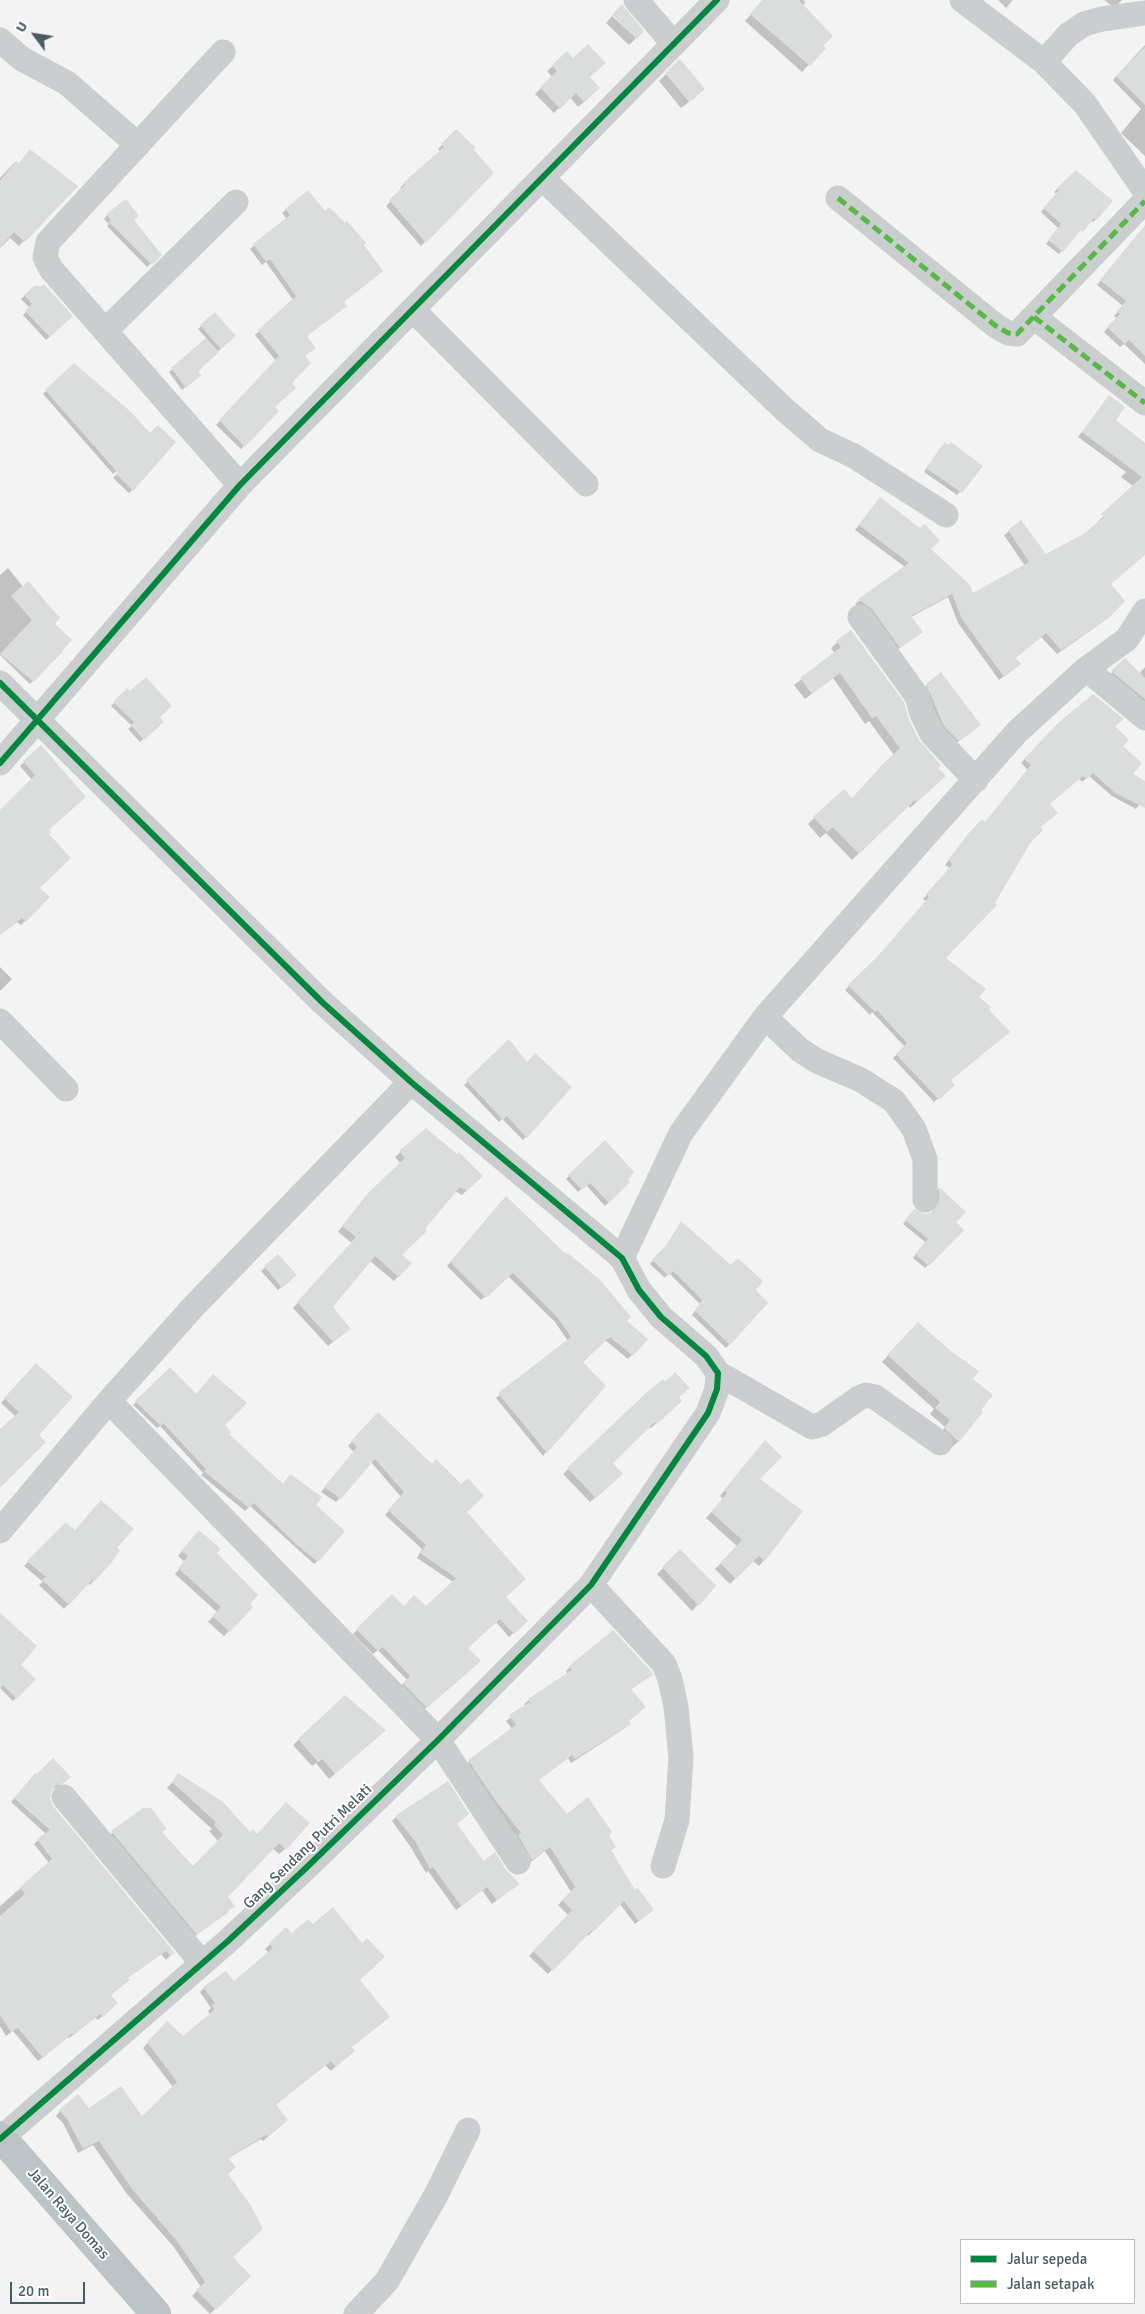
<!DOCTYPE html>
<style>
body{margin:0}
#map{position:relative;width:1145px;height:2314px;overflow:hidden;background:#f3f3f3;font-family:Signika,sans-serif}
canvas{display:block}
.legend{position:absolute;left:960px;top:2239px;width:175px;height:65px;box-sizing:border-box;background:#fff;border:1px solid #b6bebf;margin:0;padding:6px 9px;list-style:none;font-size:15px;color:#495c60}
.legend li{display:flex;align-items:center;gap:10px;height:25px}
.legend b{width:25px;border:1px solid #b6bebf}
.north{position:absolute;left:10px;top:10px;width:50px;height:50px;-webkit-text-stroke:4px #fff;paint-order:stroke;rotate:301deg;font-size:14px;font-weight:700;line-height:20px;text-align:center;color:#495c60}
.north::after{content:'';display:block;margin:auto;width:18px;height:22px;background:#495c60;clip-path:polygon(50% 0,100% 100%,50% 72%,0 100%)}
.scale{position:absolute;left:10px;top:2282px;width:75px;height:22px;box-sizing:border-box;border:2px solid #495c60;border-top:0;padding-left:6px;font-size:15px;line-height:18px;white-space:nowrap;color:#495c60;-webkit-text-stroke:4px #fff;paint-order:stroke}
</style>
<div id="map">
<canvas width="1145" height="2314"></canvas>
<ul class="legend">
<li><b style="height:6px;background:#00873e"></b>Jalur sepeda</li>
<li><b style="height:6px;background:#58b947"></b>Jalan setapak</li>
</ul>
<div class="north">U</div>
<div class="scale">20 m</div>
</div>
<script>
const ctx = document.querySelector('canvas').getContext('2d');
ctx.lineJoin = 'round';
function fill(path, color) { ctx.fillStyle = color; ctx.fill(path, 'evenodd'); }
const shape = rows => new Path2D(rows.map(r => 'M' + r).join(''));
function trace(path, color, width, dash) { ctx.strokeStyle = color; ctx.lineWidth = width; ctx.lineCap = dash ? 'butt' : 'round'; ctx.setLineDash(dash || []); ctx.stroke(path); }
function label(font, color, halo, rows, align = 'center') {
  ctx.font = font + ' Signika,sans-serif'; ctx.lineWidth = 4; ctx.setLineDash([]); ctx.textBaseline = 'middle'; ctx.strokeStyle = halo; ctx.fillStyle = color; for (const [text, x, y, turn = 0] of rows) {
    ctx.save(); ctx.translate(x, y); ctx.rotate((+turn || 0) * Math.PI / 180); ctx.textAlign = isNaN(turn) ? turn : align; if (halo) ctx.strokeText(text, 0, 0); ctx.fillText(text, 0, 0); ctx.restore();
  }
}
fill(shape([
 [763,0,803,0,805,2,803,6,824,48,802,72,745,21],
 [998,0,1013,0,1006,8],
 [1104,0,1122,0,1117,5,1112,6],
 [612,16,636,38,629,45,606,23],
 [1145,45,1145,156,1121,133,1141,109,1113,80],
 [567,53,589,77,593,94,578,107,570,97,554,113,535,94,552,77,547,71],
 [680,61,697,96,681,108,659,81],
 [456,131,492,173,421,246,386,206,402,190,400,188,404,184,440,151,438,149],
 [15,162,77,187,19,246,10,238,0,248,0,178],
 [1076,172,1096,219,1093,222,1090,220,1059,254,1046,244,1058,228,1041,212,1057,194,1054,192],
 [307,192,343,303,306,336,304,357,273,407,277,411,241,449,216,425,276,361,255,335,293,300,266,262,262,265,250,249,287,219,282,213],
 [107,215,132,220,160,255,147,267,107,226,109,224,104,219],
 [1131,243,1145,246,1145,364,1124,344,1120,347,1104,332,1117,318,1114,316,1123,306,1097,285],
 [44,286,71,316,46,340,23,315,30,308,21,299,34,287],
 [215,314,234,336,197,372,196,378,182,390,169,372,207,339,198,329],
 [74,365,148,474,129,493,113,478,121,470,119,469,113,474,43,394],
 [1109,397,1115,420,1145,445,1145,552,1110,584,1104,621,1057,654,1041,637,1015,658,1015,668,999,680,958,623,948,597,911,617,921,632,896,651,868,613,855,604,905,567,855,530,876,503,930,549,973,595,1025,566,1004,535,1021,522,1046,556,1086,534,1133,486,1121,477,1126,472,1078,437],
 [941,447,981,467,957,495,924,472],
 [8,568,53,624,62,652,30,684,0,655,0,575],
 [851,631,936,768,938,782,910,808,908,805,852,860,826,833,820,838,808,824,814,818,852,799,894,755,869,721,865,724,833,678,805,699,794,685,835,654,831,648],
 [1125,660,1139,674,1145,667,1145,708,1107,677],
 [927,685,977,728,955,744,941,729,924,688],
 [127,689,162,722,140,742,128,729,132,726,111,706],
 [1058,725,1114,727,1131,774,1145,782,1145,796,1136,809,1112,796,1089,776,1082,782,1079,778,1048,804,1039,828,1030,841,944,958,1008,1032,950,1081,953,1085,934,1102,893,1058,905,1047,872,1012,870,1015,845,990,875,960,926,901,923,899,950,868,945,865,965,839,985,823,1028,770,1021,763],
 [41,747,48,830,39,888,48,897,21,925,17,922,0,935,0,812,32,780,20,766],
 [0,967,12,979,0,991],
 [509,1041,527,1063,570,1087,523,1140,502,1119,499,1122,464,1085],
 [426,1129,481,1176,462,1195,455,1191,400,1255,410,1263,394,1281,370,1261,332,1307,344,1333,328,1346,293,1308,352,1243,338,1232,364,1199,401,1164,395,1157],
 [605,1142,628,1182,605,1206,586,1185,578,1192,566,1179],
 [939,1188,955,1222,962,1230,925,1268,913,1258,925,1242,903,1224,911,1214,924,1216,931,1214,936,1205,937,1191],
 [502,1201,646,1340,628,1359,605,1340,582,1363,546,1452,543,1456,496,1398,568,1341,555,1322,508,1276,481,1300,447,1266],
 [681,1222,731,1267,767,1303,726,1348,692,1315,700,1304,669,1273,665,1278,650,1264,666,1246],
 [278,1256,295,1275,278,1290,261,1271],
 [912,1330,971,1380,959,1441,952,1447,939,1435,945,1427,930,1414,934,1409,882,1362],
 [37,1364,37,1435,0,1486,0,1431,16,1417,1,1403],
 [170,1369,223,1425,227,1434,283,1485,314,1505,318,1561,314,1564,250,1506,245,1511,201,1475,203,1473,160,1426,157,1428,133,1405],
 [663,1380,678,1398,675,1406,651,1428,649,1426,611,1463,616,1479,590,1502,563,1474],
 [378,1414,465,1512,505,1597,526,1621,509,1637,496,1622,466,1648,475,1665,422,1711,399,1688,407,1680,378,1650,373,1654,353,1634,392,1595,404,1608,426,1607,453,1582,417,1558,422,1549,385,1515,401,1497,371,1462,336,1502,321,1492,354,1452,348,1446],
 [765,1442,758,1479,764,1560,759,1566,752,1560,730,1584,715,1569,738,1547,706,1518,723,1499,720,1496],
 [66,1524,74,1532,115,1548,111,1561,94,1580,90,1585,88,1583,64,1609,39,1585,43,1582,24,1566],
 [194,1536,216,1553,252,1607,224,1636,208,1622,217,1612,175,1574,185,1562,178,1556],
 [680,1551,714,1586,692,1611,657,1574],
 [0,1615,19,1665,34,1679,13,1701,0,1688],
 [570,1667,651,1675,630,1690,628,1722,630,1724,625,1728,571,1763,568,1758,538,1780,567,1816,608,1835,610,1851,648,1914,635,1924,620,1904,588,1936,586,1934,548,1974,529,1956,568,1915,558,1905,571,1892,545,1851,528,1864,514,1840,517,1837,491,1805,465,1765,512,1729,506,1721,526,1706,524,1704,529,1700,568,1674,566,1671],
 [345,1697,380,1735,329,1779,316,1763,312,1766,293,1745],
 [179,1775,250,1834,257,1835,281,1809,285,1849,279,1854,272,1848,227,1897,228,1912,191,1939,106,1838,144,1809,165,1829,161,1833,193,1868,219,1842,209,1831,212,1829,167,1788],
 [69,1777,58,1787,51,1789,49,1799,52,1806,173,1953,166,1960,161,1954,127,1978,109,1995,112,2007,98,2020,95,2017,69,2038,68,2037,38,2061,13,2031,6,2036,0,2026,0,1906,49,1863,34,1844,46,1834,11,1802,31,1779],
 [396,1817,456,1825,483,1862,513,1888,492,1904,482,1890,456,1910,428,1871,426,1873,410,1846,392,1821],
 [286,1929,359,1980,351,2048,348,2055,331,2071,325,2065,274,2105,282,2125,263,2141,261,2139,227,2159,231,2257,250,2276,210,2314,192,2296,201,2287,173,2246,127,2194,93,2145,78,2153,63,2123,56,2116,60,2111,89,2110,142,2117,173,2087,143,2048,167,2023,183,2038,210,2015,208,2011,211,2008,200,1992,204,1988,233,1983,269,1953,265,1949]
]), '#0003');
fill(shape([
 [762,0,799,0,833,36,823,46,826,48,810,66,750,14],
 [622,4,644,31,637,39,612,15],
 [588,44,606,63,590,77,600,88,584,102,576,93,560,109,540,87,557,71,552,65,567,51,573,58],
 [1145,47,1145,105,1116,76],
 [680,59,705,89,689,102,665,73],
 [456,129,476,148,474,150,494,173,426,243,389,200,405,185,403,183,444,147,441,144],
 [30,149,78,186,25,242,14,232,0,247,0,181,16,161,19,163],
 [1076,170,1113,201,1097,220,1094,218,1083,232,1081,230,1063,252,1048,240,1061,224,1043,208,1059,190,1057,188],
 [308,190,325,211,329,207,345,223,347,221,366,243,364,245,383,271,344,302,347,306,307,336,316,348,305,356,311,363,292,383,296,388,275,407,279,411,245,447,219,420,279,356,258,330,296,296,270,259,266,262,253,244,290,215,285,209],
 [126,199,139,216,134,220,162,255,152,265,109,222,111,220,106,214],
 [1145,225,1145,356,1129,340,1125,344,1107,327,1120,314,1117,311,1126,301,1100,280],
 [44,284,73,316,50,337,25,311,32,304,24,295,34,286,42,286],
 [215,312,236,336,221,349,200,325],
 [206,338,219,352,198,371,201,375,186,388,171,368],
 [74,363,131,412,150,433,158,425,176,442,133,491,116,474,117,472,45,390],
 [1109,395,1125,407,1116,420,1145,443,1145,555,1111,584,1125,601,1110,617,1061,650,1046,633,1016,658,1021,664,1004,677,962,619,952,594,911,616,923,632,900,648,872,609,858,599,909,563,859,525,880,497,920,528,925,524,940,541,931,549,970,585,973,593,1029,562,1008,530,1021,520,1046,554,1085,533,1104,517,1101,514,1142,477,1082,432],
 [945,442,948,445,951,442,983,466,962,493,926,468],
 [28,581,60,618,55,624,72,640,34,682,0,654,32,620,11,596],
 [851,630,904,702,909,720,919,740,941,765,938,768,946,776,917,802,915,800,859,854,833,827,827,832,813,817,844,789,852,798,883,764,900,748,876,716,872,718,840,673,812,694,800,678,841,647,836,641],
 [1125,658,1145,678,1145,699,1111,671],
 [941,672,981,725,959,741,944,726,926,684],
 [146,677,172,706,160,717,164,722,144,740,131,725,134,722,113,702,127,688,130,691],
 [1093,694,1124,719,1115,726,1129,740,1123,746,1142,763,1133,774,1145,781,1145,808,1115,793,1093,773,1087,779,1083,776,1050,804,1058,813,1041,827,1043,830,1031,842,995,903,997,905,946,958,986,989,979,997,991,1007,989,1010,1010,1032,951,1080,955,1085,939,1100,896,1054,907,1043,877,1010,875,1012,848,985,878,956,929,897,926,894,953,864,948,860,968,834,982,819,985,822,1031,765,1024,759,1057,724],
 [41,745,86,797,49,830,51,832,49,834,71,858,40,888,50,897,26,922,22,918,0,935,0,810,35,775,23,761],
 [509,1039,527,1062,535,1053,572,1087,527,1138,507,1116,503,1120,466,1080],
 [426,1128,457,1154,459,1152,483,1176,467,1191,460,1187,425,1229,427,1231,402,1255,412,1263,399,1277,375,1256,333,1307,351,1329,333,1342,297,1302,356,1237,342,1226,368,1193,405,1158,399,1151],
 [605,1140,634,1172,628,1180,630,1182,609,1203,590,1183,582,1190,568,1175],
 [939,1187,966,1212,956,1222,964,1230,929,1266,915,1254,928,1239,905,1220,914,1209,925,1214,933,1212,939,1200],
 [506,1196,566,1254,568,1253,601,1281,631,1317,627,1321,648,1339,633,1356,610,1337,583,1362,606,1386,547,1453,498,1393,571,1337,558,1318,513,1273,486,1298,450,1262],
 [681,1221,731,1265,738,1258,763,1281,756,1290,768,1303,730,1345,695,1311,702,1300,673,1271,669,1276,652,1260,669,1242],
 [278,1254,297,1275,282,1288,264,1266],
 [918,1322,952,1352,979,1371,973,1379,993,1395,981,1410,983,1412,959,1442,944,1428,950,1420,935,1408,940,1402,887,1355],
 [36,1363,73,1397,39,1435,46,1442,0,1488,0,1429,19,1412,4,1398],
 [170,1367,196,1394,213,1374,247,1403,225,1425,231,1432,229,1434,283,1484,290,1474,322,1497,316,1505,345,1531,318,1562,297,1545,254,1503,249,1508,204,1471,206,1469,163,1423,161,1426,135,1401],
 [675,1372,690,1388,679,1397,682,1401,657,1424,655,1422,613,1463,623,1474,596,1498,567,1468,647,1392,663,1379,665,1382],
 [378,1412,432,1464,436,1459,461,1484,468,1478,484,1496,467,1512,526,1579,506,1597,528,1621,514,1634,500,1619,468,1648,481,1661,427,1708,403,1683,410,1676,383,1647,378,1651,356,1629,392,1594,404,1606,414,1595,426,1606,456,1578,420,1553,426,1545,388,1510,404,1492,375,1459,341,1499,324,1487,357,1447,351,1441],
 [765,1440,782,1457,760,1479,803,1511,765,1561,759,1556,736,1579,720,1563,742,1540,711,1512,727,1493,724,1490],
 [101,1500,134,1529,117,1548,120,1550,112,1562,95,1581,93,1579,69,1605,42,1580,46,1577,27,1561,66,1522,75,1530],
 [199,1530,221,1549,217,1553,258,1595,250,1604,253,1607,230,1632,212,1616,221,1607,178,1568,188,1556,181,1551],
 [680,1549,716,1586,699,1606,662,1567],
 [0,1613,37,1646,21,1665,36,1679,17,1699,3,1685,0,1689],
 [613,1630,652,1672,653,1675,631,1689,646,1707,629,1721,631,1724,575,1759,572,1755,539,1780,567,1814,588,1797,612,1832,609,1835,616,1847,611,1850,635,1890,638,1888,654,1910,639,1921,624,1901,593,1932,591,1931,553,1971,533,1951,572,1910,562,1900,575,1887,550,1847,532,1860,518,1835,521,1833,495,1800,468,1760,516,1725,509,1715,530,1702,528,1699,572,1670,569,1666],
 [345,1695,386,1730,335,1774,322,1759,318,1762,298,1739],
 [53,1758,71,1777,64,1783,55,1786,51,1792,50,1799,53,1806,175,1953,171,1956,166,1951,128,1978,130,1980,111,1995,118,2003,103,2017,100,2014,74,2035,72,2033,43,2058,18,2028,11,2032,0,2015,0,1916,25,1894,20,1887,52,1859,37,1839,50,1830,14,1798,35,1773,37,1774],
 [178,1773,223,1802,250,1832,253,1829,257,1834,286,1802,310,1823,286,1850,279,1843,228,1897,235,1906,197,1935,111,1831,143,1808,151,1808,167,1829,162,1832,193,1866,223,1835,214,1825,216,1822,172,1782],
 [448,1781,469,1814,457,1824,484,1861,495,1852,506,1870,520,1884,497,1900,487,1887,461,1906,433,1867,430,1869,415,1841,395,1816],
 [333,1907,362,1943,367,1938,385,1957,360,1980,390,2017,352,2047,355,2051,336,2067,331,2061,276,2105,288,2120,268,2137,266,2135,228,2158,236,2167,228,2174,250,2204,263,2229,233,2257,251,2276,216,2310,196,2290,205,2282,177,2241,132,2189,99,2141,83,2149,67,2119,59,2110,78,2094,89,2108,121,2086,142,2116,177,2082,147,2042,167,2021,183,2036,214,2010,212,2005,215,2003,203,1987,226,1971,234,1981,273,1948,269,1943,286,1927,292,1933,308,1919,313,1924]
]), '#dbdcdc');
const highway = shape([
 [0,2136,156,2314]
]);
trace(highway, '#b7c0c3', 30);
trace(shape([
 [636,0,674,44],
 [962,0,1044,62,1085,104,1145,191],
 [0,40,22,59,67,83,138,145],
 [223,52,48,242,45,257,51,269,240,485],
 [1044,62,1068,35,1084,24,1102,19,1145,13],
 [542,178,785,410,820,440,854,456,946,515],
 [838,198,996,326,1008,333,1017,334,1145,201],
 [413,310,586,484],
 [1034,317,1145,403],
 [105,331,236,202],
 [860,617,917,696,922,714,932,734,976,780],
 [1086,669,1145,718],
 [0,683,323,1003,411,1082,622,1258,639,1290,661,1317,706,1356,718,1373,717,1389,708,1413,591,1585,438,1740,306,1868,228,1941,0,2139],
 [0,763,240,485,717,0],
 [765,1017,800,1050,817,1061,861,1080,894,1101,914,1129,925,1159,925,1200],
 [0,1021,66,1089],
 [622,1258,681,1133,765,1017,1017,732,1086,669,1127,639,1145,611],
 [718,1373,812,1427,822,1424,859,1398,866,1395,875,1397,940,1443],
 [109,1401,438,1740,518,1862],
 [0,1531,109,1401,194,1306,411,1082],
 [591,1585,664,1664,670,1679,676,1707,681,1757,677,1820,663,1866],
 [64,1797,202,1963],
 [356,2314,387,2281,436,2195,468,2130]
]), '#cacecf', 25);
trace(highway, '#bdc4c7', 28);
trace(shape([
 [838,198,996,326,1008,333,1017,334,1145,201],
 [1034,317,1145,403]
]), '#58b947', 5, [10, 5]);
trace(shape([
 [0,683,323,1003,411,1082,622,1258,639,1290,661,1317,706,1356,718,1373,717,1389,708,1413,591,1585,438,1740,306,1868,228,1941,0,2139],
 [0,763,240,485,717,0]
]), '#00873e', 6);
label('15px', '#495c60', '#fff', [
 ["Gang Sendang Putri Melati",308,1847,-44],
 ["Jalan Raya Domas",68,2214,49]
]);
</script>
